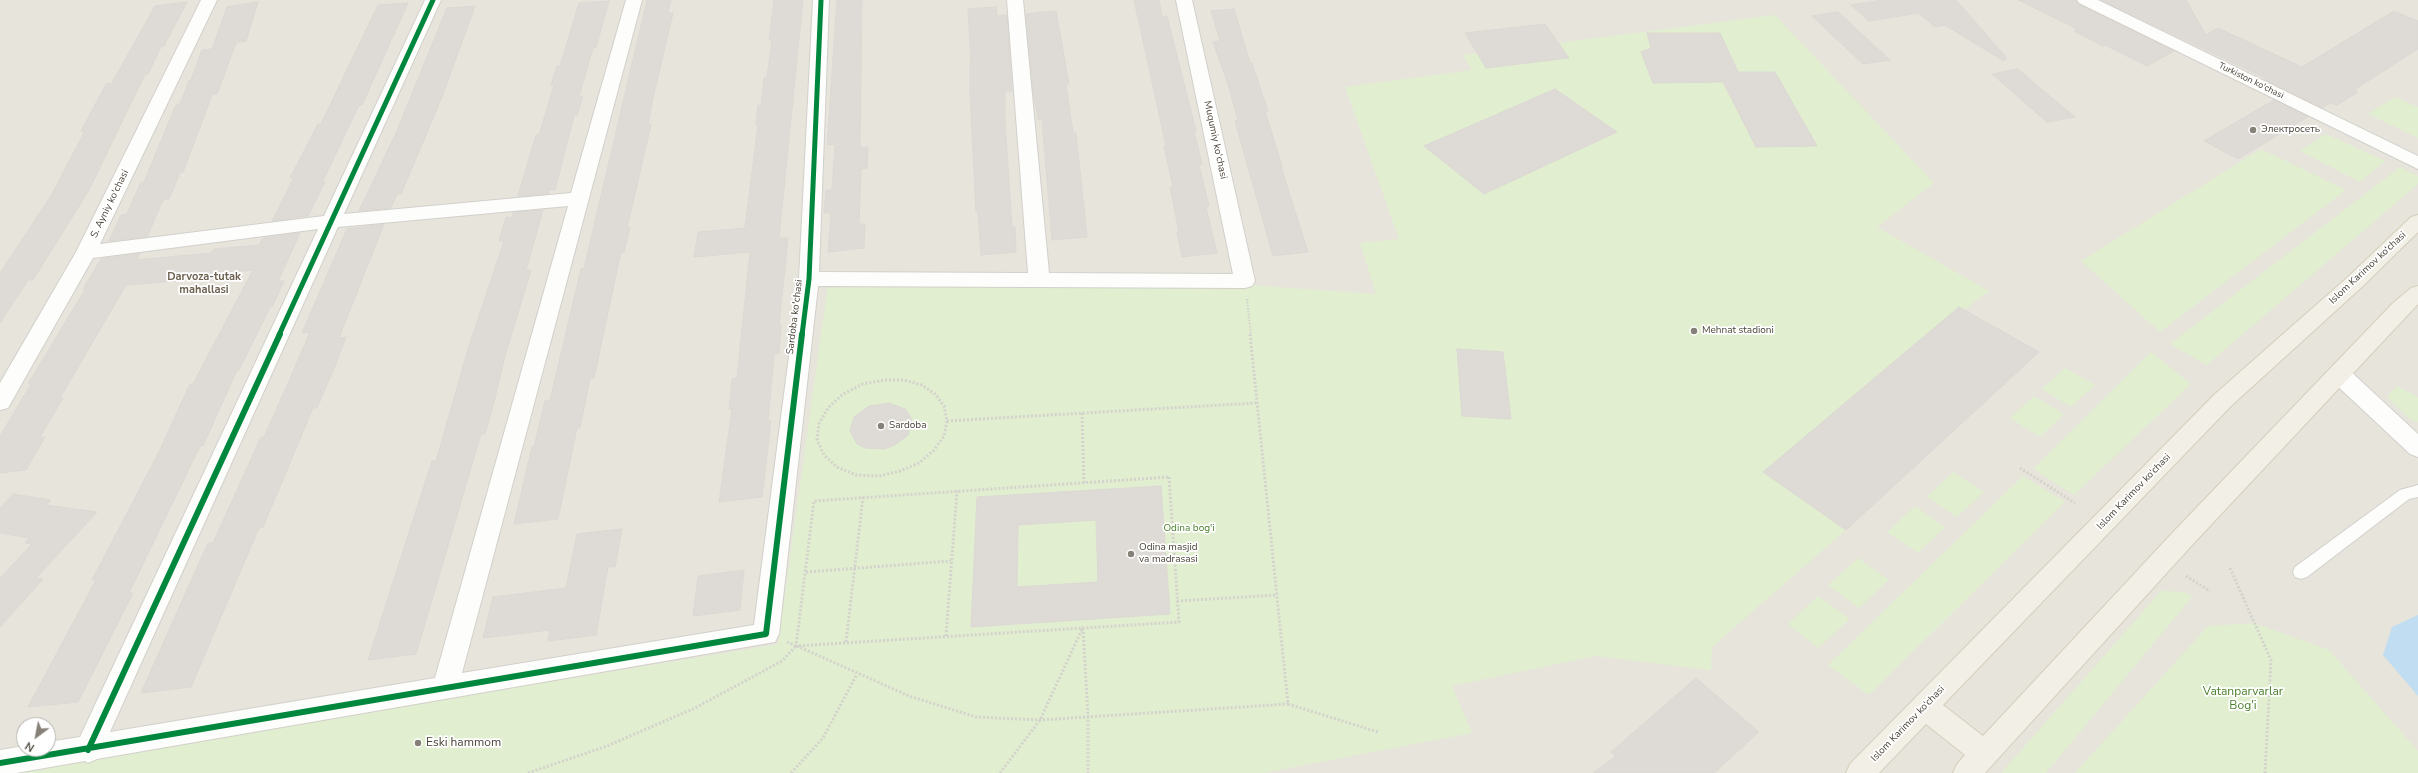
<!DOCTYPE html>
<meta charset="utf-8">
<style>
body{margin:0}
#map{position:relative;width:2418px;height:773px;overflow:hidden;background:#f4f2ee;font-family:"Nunito Sans",sans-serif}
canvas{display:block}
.north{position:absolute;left:16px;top:717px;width:40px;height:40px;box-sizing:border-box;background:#fff;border:1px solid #b7b4b0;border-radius:50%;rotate:212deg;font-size:11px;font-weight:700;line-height:16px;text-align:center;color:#4b4439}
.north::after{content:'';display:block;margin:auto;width:14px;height:18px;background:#868178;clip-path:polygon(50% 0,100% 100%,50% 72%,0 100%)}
</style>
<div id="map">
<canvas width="2418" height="773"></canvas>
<div class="north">N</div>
</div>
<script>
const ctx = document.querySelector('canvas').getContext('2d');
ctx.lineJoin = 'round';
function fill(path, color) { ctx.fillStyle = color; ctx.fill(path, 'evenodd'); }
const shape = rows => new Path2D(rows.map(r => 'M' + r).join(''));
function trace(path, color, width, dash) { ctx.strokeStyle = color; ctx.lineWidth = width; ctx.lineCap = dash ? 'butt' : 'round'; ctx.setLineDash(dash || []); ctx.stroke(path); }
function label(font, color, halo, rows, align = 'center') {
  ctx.font = font + ' "Nunito Sans",sans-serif'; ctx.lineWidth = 3.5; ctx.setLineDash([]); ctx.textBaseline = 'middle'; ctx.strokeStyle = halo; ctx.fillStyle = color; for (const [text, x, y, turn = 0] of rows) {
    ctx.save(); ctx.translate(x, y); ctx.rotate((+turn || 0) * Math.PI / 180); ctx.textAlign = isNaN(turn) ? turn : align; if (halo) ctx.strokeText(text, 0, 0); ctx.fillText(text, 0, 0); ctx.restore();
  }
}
fill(shape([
 [0,0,2418,0,2418,773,0,773],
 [24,725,48,725,48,749,24,749]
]), '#e7e4dc');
fill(shape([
 [1775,15,1934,183,1877,227,1989,291,1964,310,1846,530,1712,647,1711,670,1596,656,1452,686,1472,733,1263,773,0,773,778,644,828,284,1234,284,1376,294,1360,243,1399,239,1345,87,1472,70,1463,55],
 [2395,97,2418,107,2418,138,2368,114],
 [2326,134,2385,161,2360,182,2300,151],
 [2261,149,2346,190,2160,332,2081,261],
 [2400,167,2418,176,2418,184,2207,365,2170,344],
 [2151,352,2191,384,2074,495,2033,469],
 [2065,368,2095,385,2071,407,2042,389],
 [2397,386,2418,397,2418,422,2411,420,2387,397],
 [2034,396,2064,414,2040,437,2010,418],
 [1953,472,1984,492,1957,517,1927,497],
 [2023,476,2065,502,1869,695,1828,665],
 [1915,506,1945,527,1918,553,1887,532],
 [1858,558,1889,580,1859,608,1828,585],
 [2161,591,2185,592,2192,597,2046,773,2001,773],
 [1818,596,1850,619,1818,648,1788,624],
 [2254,623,2329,650,2418,751,2418,773,2075,773,2208,626]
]), '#e1eecf');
fill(shape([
 [2418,615,2418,696,2383,655,2392,627]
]), '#c0ddf1');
const building = shape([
 [647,0,671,0,668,13,673,13,653,98,648,125,651,125,627,228,630,227,624,252,621,252,594,378,590,378,580,428,577,428,558,519,514,524,532,447,534,447,545,401,550,400,581,269,584,268,647,0],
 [774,0,803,0,779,238,788,238,779,325,781,325,779,353,774,354,768,421,771,421,762,497,719,502,732,409,729,409,732,379,737,378,750,252,694,257,698,232,745,228,758,125,756,125,758,105,761,105,764,78,767,77,772,40,769,40,774,0],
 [837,0,862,0,860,147,868,147,867,168,861,169,859,224,865,224,864,248,828,252,831,213,824,213,826,190,832,190,835,144,827,145,837,0],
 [1134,0,1159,0,1162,17,1167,16,1196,131,1194,131,1202,164,1199,165,1209,206,1206,207,1217,253,1182,257,1177,232,1179,232,1170,187,1173,187,1164,146,1166,146,1134,0],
 [1882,0,1956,0,2007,58,2004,61,1945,25,1935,27,1919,13,1869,21,1851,5,1882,0],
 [2018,0,2076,0,2078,4,2174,51,2147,66,2105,45,2103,46,2074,31,2077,29,2018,0],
 [2101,0,2186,0,2206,35,2218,28,2302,67,2394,11,2418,21,2418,49,2354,90,2358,92,2337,105,2330,103,2322,108,2265,80,2267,79,2101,0],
 [609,1,596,48,593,48,579,96,583,96,577,115,574,116,555,190,549,190,548,194,518,196,536,135,539,135,554,85,551,85,557,66,560,66,579,3,609,1],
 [187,2,164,46,161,47,148,74,145,74,89,190,33,280,28,280,0,323,0,273,52,194,85,131,81,131,106,84,112,83,155,6,187,2],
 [258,2,246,41,236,43,217,94,212,95,183,172,180,173,169,199,163,200,147,237,109,241,121,215,127,214,141,182,144,182,176,105,180,104,189,81,191,80,202,50,212,49,227,7,258,2],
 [408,3,362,105,359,105,322,183,325,182,308,216,272,221,294,177,290,178,318,124,321,124,378,5,408,3],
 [475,6,442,97,401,194,397,194,391,208,359,211,396,133,447,8,475,6],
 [996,7,997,16,1007,15,1012,91,1005,91,1005,122,1012,228,1015,227,1016,252,981,255,978,212,976,212,970,93,970,63,971,63,968,9,996,7],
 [1234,9,1250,63,1252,63,1268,111,1265,111,1282,166,1281,167,1308,252,1273,256,1235,121,1238,120,1228,84,1213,42,1220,41,1211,11,1234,9],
 [1056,11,1069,84,1066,84,1073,133,1076,133,1087,237,1052,240,1042,119,1038,120,1033,89,1026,14,1056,11],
 [1838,12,1890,60,1863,64,1812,16,1838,12],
 [1545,24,1569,58,1486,68,1465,33,1545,24],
 [1647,33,1720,33,1738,72,1775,72,1817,146,1756,147,1723,82,1653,83,1641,52,1651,48,1647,33],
 [2018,69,2040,88,2075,117,2047,122,1992,74,2018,69],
 [1555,89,1617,132,1484,194,1424,146,1555,89],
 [2274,100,2308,117,2238,159,2204,141,2274,100],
 [543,210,526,270,531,270,505,356,494,402,485,434,481,434,416,654,368,660,432,461,436,461,468,349,504,241,499,241,506,217,512,217,514,212,543,210],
 [384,224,339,338,346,337,335,366,317,408,313,408,263,527,259,528,191,687,141,693,208,543,213,543,261,437,264,437,289,381,310,332,302,333,347,229,384,224],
 [300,233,278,281,284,281,272,307,270,307,239,370,237,370,203,446,200,446,129,593,133,593,78,702,28,707,96,580,92,580,158,454,190,384,193,384,253,270,177,277,175,281,126,285,60,398,63,398,40,437,45,437,26,470,0,473,0,436,31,384,28,384,86,288,83,289,101,259,140,253,136,260,211,253,214,249,259,245,263,238,300,233],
 [1959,307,2039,352,1846,530,1763,472,1959,307],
 [1457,349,1503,352,1511,419,1462,416,1457,349],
 [889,403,905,409,909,414,912,421,908,435,893,446,884,449,865,448,857,444,850,431,854,417,869,406,889,403],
 [1161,486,1170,614,971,627,977,497,1161,486],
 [1096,520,1098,582,1017,587,1018,525,1096,520],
 [13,494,51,500,46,505,97,512,36,578,43,579,0,627,0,578,32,544,25,543,29,538,0,533,0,508,13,494],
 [622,529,615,567,608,567,596,635,548,641,550,630,483,638,493,597,566,588,577,534,622,529],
 [744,570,740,610,693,616,698,576,744,570],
 [1696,678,1759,732,1714,773,1593,773,1616,756,1611,752,1696,678]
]);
fill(building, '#dedbd6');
trace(building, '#dcd9d4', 1);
const service = shape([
 [2418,485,2418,497,2409,499,2307,577,2301,579,2295,577,2293,572,2295,567,2400,490,2418,485]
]);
const minor = shape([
 [201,0,217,0,100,244,324,216,425,0,441,0,344,214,571,193,626,0,642,0,462,673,754,625,799,279,813,0,829,0,819,272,1028,273,1007,0,1023,0,1049,273,1233,274,1176,0,1192,0,1255,281,1252,286,1245,288,818,286,779,634,775,642,97,759,88,763,85,761,16,773,0,773,0,750,24,746,24,749,48,749,48,742,80,737,318,229,93,258,8,408,0,410,0,383,76,252,201,0],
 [568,206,435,678,110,732,338,227,568,206],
 [2077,0,2098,0,2418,156,2418,169,2079,3,2077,0],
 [2339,366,2347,368,2418,434,2418,457,2410,454,2331,380,2328,374,2331,368,2339,366]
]);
const primary = shape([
 [2418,215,2418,232,2363,286,2231,406,1943,705,1983,736,2176,529,2393,303,2411,288,2418,286,2418,304,2194,543,1985,773,1953,773,1957,764,1965,755,1926,724,1879,773,1846,773,1850,764,2215,394,2349,276,2411,217,2418,215]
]);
trace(service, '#d2d0cb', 2);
trace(minor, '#d2d0cb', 2);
trace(primary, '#d6cebb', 2);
trace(shape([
 [1247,299,1251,335]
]), '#d3d2cc', 2, [1.5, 1.5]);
trace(shape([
 [1250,334,1288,704,1378,732],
 [885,380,904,380,922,385,935,394,944,406,947,421,944,436,934,450,919,463,900,471,879,476,856,475,837,467,824,455,817,440,819,424,828,408,843,394,863,384,885,380],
 [1082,413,1084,483],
 [947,421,1256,403],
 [2020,468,2075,503],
 [1169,477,1179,622,796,646,814,501,1169,477],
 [2230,568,2271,660,2265,773],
 [806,572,951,561],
 [2186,576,2210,591],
 [1177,601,1277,595],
 [1083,628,1088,716,1088,773],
 [946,636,957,491],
 [787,642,796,646],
 [846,642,863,497],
 [797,646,909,696,976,717,1040,720,1288,704],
 [528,773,607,746,695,708,782,661,796,646],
 [791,773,823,738,857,674],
 [1000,773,1040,720,1083,627]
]), '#d3d2cc', 3, [2, 2]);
fill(service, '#fdfdfc');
fill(minor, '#fdfdfc');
fill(primary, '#f2efe6');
trace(shape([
 [279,335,433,0],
 [802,335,809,279,821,0]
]), '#00873e', 5);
trace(shape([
 [88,750,280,334],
 [0,763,766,634,802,334]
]), '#00873e', 6);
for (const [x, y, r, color] of [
 [2253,130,4,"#868178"],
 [1694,331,4,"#868178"],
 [881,426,4,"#868178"],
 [1131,554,4,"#868178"],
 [418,743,4,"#868178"]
]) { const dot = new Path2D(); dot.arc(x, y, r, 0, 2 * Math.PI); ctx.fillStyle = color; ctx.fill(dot); trace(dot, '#fff', 1.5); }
label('9px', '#4b4439', '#fff', [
 ["Turkiston ko'chasi",2251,81,26]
]);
label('10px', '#4b4439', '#fff', [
 ["Электросеть",2261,130],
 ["Mehnat stadioni",1702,331],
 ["Sardoba",889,426],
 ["Odina masjid",1139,548],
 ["va madrasasi",1139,560]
], 'left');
label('10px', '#4b4439', '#fff', [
 ["Muqumiy ko'chasi",1215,140,78],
 ["S. Ayniy ko'chasi",110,204,-64],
 ["Islom Karimov ko‘chasi",2368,268,-43],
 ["Sardoba ko'chasi",795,317,-83],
 ["Islom Karimov ko‘chasi",2134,492,-46],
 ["Islom Karimov ko‘chasi",1908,724,-46]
]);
label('10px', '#4a7f2a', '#fff', [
 ["Odina bog'i",1189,529]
]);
label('bold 11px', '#6e6250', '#fff', [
 ["Darvoza-tutak",204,277],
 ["mahallasi",204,290]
]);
label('12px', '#4a7f2a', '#fff', [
 ["Vatanparvarlar",2243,692],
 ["Bog'i",2243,706]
]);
label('12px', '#4b4439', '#fff', [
 ["Eski hammom",426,743]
], 'left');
</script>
